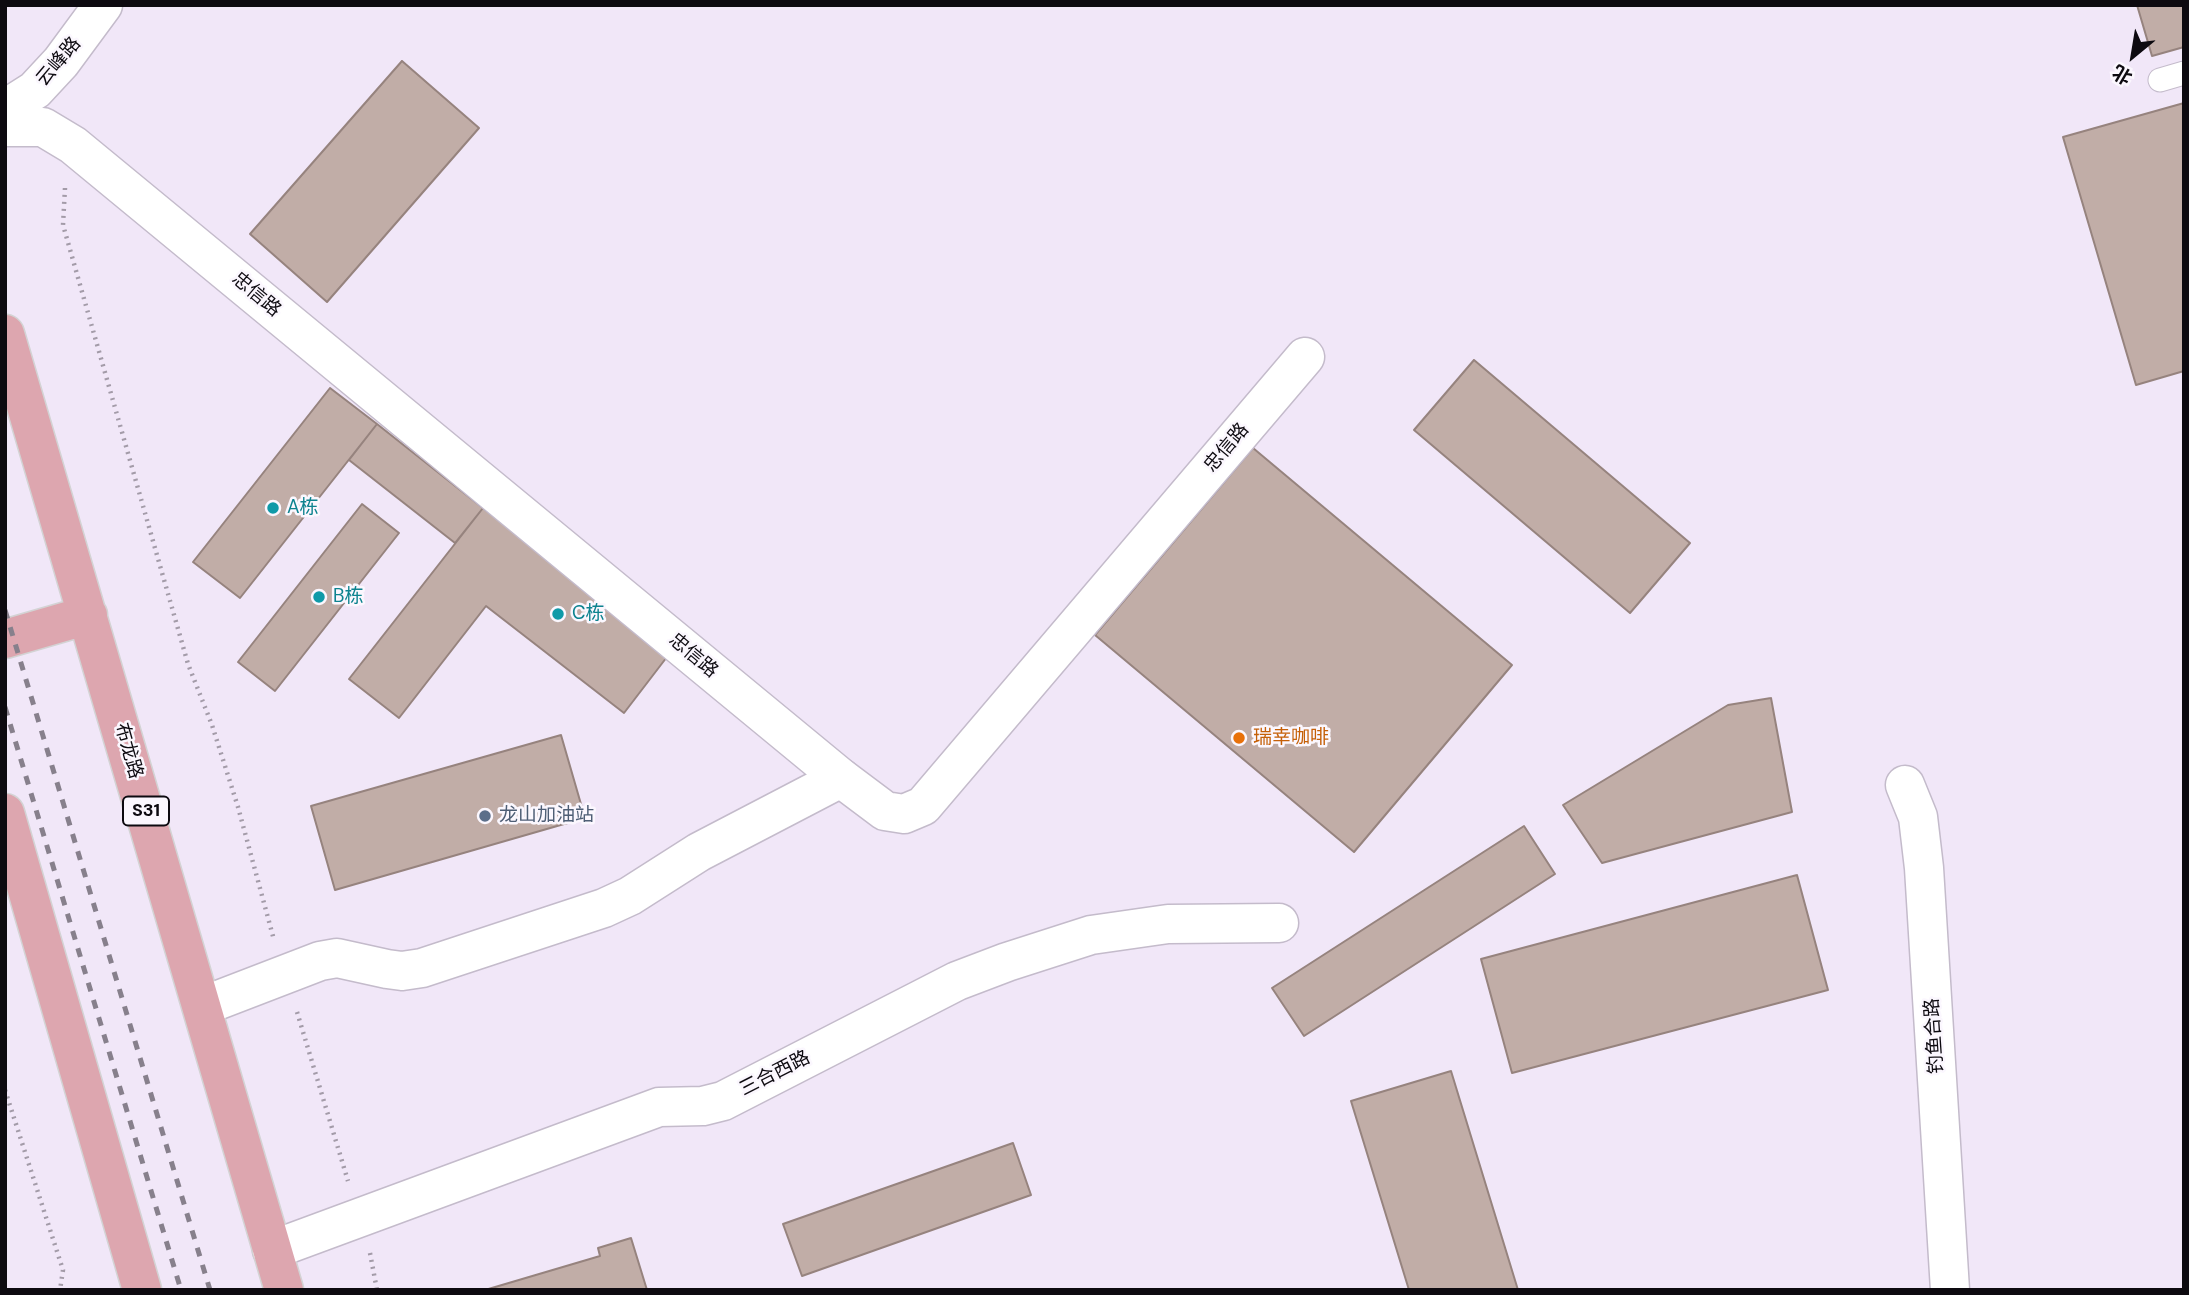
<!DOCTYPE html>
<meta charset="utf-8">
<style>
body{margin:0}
#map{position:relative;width:2189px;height:1295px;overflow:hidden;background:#f1e7f8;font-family:"DM Sans","Noto Sans SC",sans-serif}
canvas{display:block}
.frame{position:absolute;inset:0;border:7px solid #0d0a10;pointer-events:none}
.north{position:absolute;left:2098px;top:21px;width:70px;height:70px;-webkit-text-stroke:5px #fbf7fe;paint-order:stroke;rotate:210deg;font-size:19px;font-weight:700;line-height:28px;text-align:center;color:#0d0a10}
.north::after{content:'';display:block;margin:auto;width:24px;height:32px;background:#0d0a10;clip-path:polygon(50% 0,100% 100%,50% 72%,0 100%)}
</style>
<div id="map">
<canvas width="2189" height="1295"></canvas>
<div class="frame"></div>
<div class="north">北</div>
</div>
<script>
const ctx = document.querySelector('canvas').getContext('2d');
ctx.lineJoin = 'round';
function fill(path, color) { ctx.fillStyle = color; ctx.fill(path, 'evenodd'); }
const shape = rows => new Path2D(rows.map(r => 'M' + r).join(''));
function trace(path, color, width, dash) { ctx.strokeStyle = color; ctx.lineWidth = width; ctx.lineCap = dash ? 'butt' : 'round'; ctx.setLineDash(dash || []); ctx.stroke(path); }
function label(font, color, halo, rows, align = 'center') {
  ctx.font = font + ' "DM Sans","Noto Sans SC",sans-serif'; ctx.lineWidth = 5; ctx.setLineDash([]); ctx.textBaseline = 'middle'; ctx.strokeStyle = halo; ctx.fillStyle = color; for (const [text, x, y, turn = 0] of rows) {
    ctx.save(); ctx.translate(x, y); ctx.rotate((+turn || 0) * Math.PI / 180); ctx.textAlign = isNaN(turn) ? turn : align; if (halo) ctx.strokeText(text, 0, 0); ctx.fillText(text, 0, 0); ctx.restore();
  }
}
const building = shape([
 [2137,5,2184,5,2184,47,2152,56,2137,5],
 [402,61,479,128,327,302,250,234,402,61],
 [2184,103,2184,371,2136,385,2063,137,2184,103],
 [1474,360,1690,543,1630,613,1414,430,1474,360],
 [330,388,377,424,240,598,193,562,330,388],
 [377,424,483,508,455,543,349,460,377,424],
 [1253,448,1512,665,1354,852,1095,635,1253,448],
 [362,504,399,533,275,691,238,662,362,504],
 [483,508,670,653,624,713,486,606,399,718,349,679,483,508],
 [1771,698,1792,812,1602,863,1563,805,1728,705,1771,698],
 [561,735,585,818,335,890,311,806,561,735],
 [1524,826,1555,874,1304,1036,1272,988,1524,826],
 [1797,875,1828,990,1512,1073,1481,959,1797,875],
 [1451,1071,1518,1290,1409,1290,1351,1101,1451,1071],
 [1013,1143,1031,1195,802,1276,783,1224,1013,1143],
 [631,1238,647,1290,485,1290,600,1256,598,1248,631,1238]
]);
fill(building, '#c1ada7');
trace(building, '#96837e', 2);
const service = shape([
 [2160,80,2184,73]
]);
const minor = shape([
 [203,1006,320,961,337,958,387,969,402,971,422,968,604,908,630,896,699,852,841,778]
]);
const tertiary = shape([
 [5,109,35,90,61,62,103,5],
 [5,127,43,127,73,145,841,778,885,811,904,814,923,806,1305,357],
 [1905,785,1918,817,1924,868,1950,1290],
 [272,1250,659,1107,703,1106,723,1101,957,981,1007,962,1091,935,1168,924,1279,923]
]);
const primary = shape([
 [5,334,284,1290],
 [5,639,88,615],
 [5,813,142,1290]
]);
trace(service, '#c4bbcb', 25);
trace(minor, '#c4bbcb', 41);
trace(tertiary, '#c4bbcb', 41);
trace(primary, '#d3d3d4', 41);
trace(shape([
 [65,188,63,225,188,664,212,725,238,807,274,940],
 [297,1012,348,1181],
 [5,1090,63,1270,60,1290],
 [370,1253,377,1290]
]), '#a39ba8', 4.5, [2, 5]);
trace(service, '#fff', 23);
trace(minor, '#fff', 38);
trace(tertiary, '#fff', 38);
trace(primary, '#dda6af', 38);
trace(shape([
 [5,610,210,1290],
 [5,707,181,1290]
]), '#87808c', 5, [9, 9]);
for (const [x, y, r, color] of [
 [273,508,7,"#0f9aa8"],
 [319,597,7,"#0f9aa8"],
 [558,614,7,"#0f9aa8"],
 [1239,738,7,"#e8710a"],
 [485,816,7,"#5c6f8a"]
]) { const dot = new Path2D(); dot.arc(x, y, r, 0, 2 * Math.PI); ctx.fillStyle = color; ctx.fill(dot); trace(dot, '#fbf7fe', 2.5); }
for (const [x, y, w] of [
 [146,811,46]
]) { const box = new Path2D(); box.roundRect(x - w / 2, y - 14.5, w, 29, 5); ctx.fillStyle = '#fbf7fe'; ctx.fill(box); trace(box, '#0d0a10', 2); }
label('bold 18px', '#0d0a10', null, [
 ["S31",146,811]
]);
label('19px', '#0d0a10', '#fbf7fe', [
 ["云峰路",59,62,-50],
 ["忠信路",256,295,40],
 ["忠信路",1227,448,-50],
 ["忠信路",693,656,40],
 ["布龙路",128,751,74],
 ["钓鱼合路",1935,1036,-94],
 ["三合西路",775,1074,-27]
]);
label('19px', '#0d838f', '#fbf7fe', [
 ["A栋",287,508],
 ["B栋",333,597],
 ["C栋",572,614]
], 'left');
label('19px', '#c56008', '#fbf7fe', [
 ["瑞幸咖啡",1253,738]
], 'left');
label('19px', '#4e5e75', '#fbf7fe', [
 ["龙山加油站",499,816]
], 'left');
</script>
